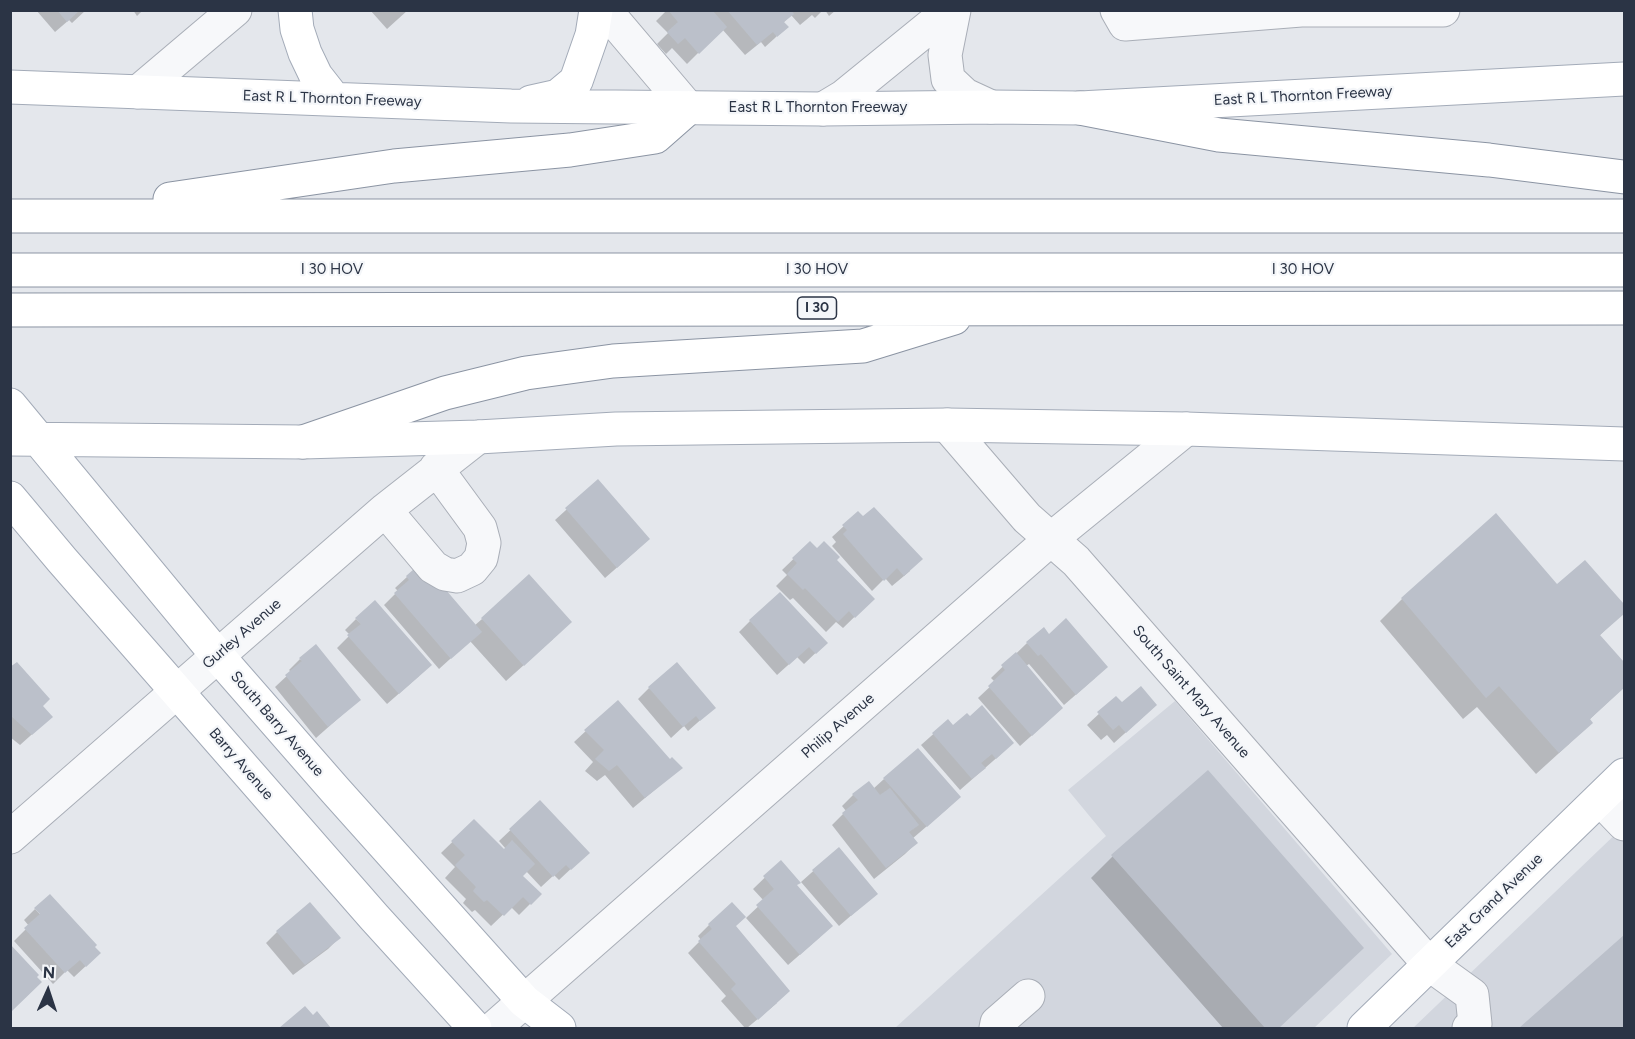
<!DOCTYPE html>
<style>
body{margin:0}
#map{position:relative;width:1635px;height:1039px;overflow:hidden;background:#e4e7ec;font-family:Figtree,sans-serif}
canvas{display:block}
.frame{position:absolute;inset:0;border:12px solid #2b3445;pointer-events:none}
.north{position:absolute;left:18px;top:961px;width:60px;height:60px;-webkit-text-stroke:4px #f4f6f9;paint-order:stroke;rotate:3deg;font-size:16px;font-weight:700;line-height:24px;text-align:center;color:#2b3445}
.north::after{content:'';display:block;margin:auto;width:21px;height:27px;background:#2b3445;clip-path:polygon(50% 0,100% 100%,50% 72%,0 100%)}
</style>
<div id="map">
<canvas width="1635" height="1039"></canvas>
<div class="frame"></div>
<div class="north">N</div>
</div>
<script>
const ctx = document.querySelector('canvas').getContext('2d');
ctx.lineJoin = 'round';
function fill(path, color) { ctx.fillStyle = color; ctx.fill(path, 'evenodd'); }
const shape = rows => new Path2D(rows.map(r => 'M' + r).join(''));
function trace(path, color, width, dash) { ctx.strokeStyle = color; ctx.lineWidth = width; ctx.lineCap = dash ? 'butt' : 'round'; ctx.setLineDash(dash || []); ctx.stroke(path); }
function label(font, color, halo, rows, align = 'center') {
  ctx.font = font + ' Figtree,sans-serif'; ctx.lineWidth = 4.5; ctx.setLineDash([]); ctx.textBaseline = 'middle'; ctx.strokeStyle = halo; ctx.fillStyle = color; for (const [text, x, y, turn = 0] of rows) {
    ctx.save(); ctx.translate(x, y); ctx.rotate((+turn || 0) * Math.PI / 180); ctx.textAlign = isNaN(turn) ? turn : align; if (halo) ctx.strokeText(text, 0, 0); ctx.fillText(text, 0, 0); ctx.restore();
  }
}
fill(shape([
 [1175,701,1392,954,1314,1028,895,1028,1106,836,1068,790],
 [1624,826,1624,1028,1413,1028]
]), '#d2d6de');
fill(shape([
 [36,10,86,10,72,23,69,20,55,32],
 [133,10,143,10,137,16],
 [370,10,408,10,387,29],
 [667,10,823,10,815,18,812,15,800,25,791,15,783,23,786,26,775,38,765,47,761,42,745,55,722,29,687,64,672,48,666,54,657,44,668,33,656,21],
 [825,10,836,10,829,16],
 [598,481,637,550,605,578,555,520],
 [858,513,910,571,892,586,885,578,872,591,832,546,836,542,832,537],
 [810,543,817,550,835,560,873,599,843,628,836,622,826,632,793,598,790,600,776,586,787,575,782,570],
 [1585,562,1624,607,1624,612,1599,636,1624,664,1624,687,1589,720,1569,744,1536,774,1477,707,1463,719,1380,621,1402,599,1557,586],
 [421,564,474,626,482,619,553,639,506,681,470,641,439,669,384,605,398,591,395,588],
 [356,619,419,676,387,704,337,648,350,635,345,630],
 [750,621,826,643,804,664,797,657,777,675,739,632],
 [1027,643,1095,678,1064,705,1029,664,1026,666,1050,719,1020,746,978,698,995,682,991,678],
 [300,659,359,700,316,738,275,687,291,672,289,670],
 [10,669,41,706,39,728,20,745,10,737],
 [649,688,714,708,688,731,684,726,671,738,638,699],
 [1116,698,1122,704,1144,716,1114,743,1107,735,1101,740,1087,725],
 [617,702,669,761,681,768,633,808,605,775,597,781,585,771,593,762,574,742],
 [948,721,953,727,1001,754,960,790,921,745],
 [884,779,948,808,912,839,916,843,905,854,874,879,832,825,846,811,842,806,853,795,873,789],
 [540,802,576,864,559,880,554,875,541,887,526,871,521,877,540,894,519,915,511,907,491,926,475,910,472,912,463,903,466,899,445,878,455,867,441,853,474,821,504,851,506,849,499,841],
 [838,849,876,894,839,926,801,882],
 [1113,856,1340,969,1278,1028,1223,1028,1091,878],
 [781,862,796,886,820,937,788,965,746,918,764,901,753,889],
 [35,909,88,964,74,977,67,970,53,984,14,941,29,926,24,920],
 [709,925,734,926,777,1003,747,1028,745,1028,721,1001,726,996,688,953,701,940,698,936],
 [277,932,339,938,328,949,293,975,266,943],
 [1624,937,1624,1028,1521,1028],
 [10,946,29,994,10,1011],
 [305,1009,312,1017,317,1013,329,1028,281,1028]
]), '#0003');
fill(shape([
 [57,10,80,10,67,22],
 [668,10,712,10,727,27,699,54,685,38,678,44,667,32,678,22],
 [727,10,791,10,794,14,784,22,789,27,777,37,773,32,757,45],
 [598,479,650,539,617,568,565,508],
 [874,507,923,559,904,576,897,568,884,581,843,534,847,530,842,525,858,511,863,516],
 [1496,513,1557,584,1585,560,1624,604,1624,614,1600,635,1624,662,1624,688,1590,719,1593,723,1559,753,1499,686,1486,698,1401,598],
 [810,541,817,548,824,541,840,557,837,560,875,599,855,618,849,611,838,622,805,588,803,590,787,574,797,563,792,558],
 [422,562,482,632,451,659,394,593,409,580,406,576],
 [529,574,572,622,524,666,481,618],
 [780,592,828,643,816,654,809,647,789,665,749,620],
 [375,600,432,665,399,694,347,635,361,624,355,618],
 [1066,618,1108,667,1076,695,1041,654,1038,656,1026,642,1044,627,1049,634],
 [316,644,361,700,328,727,285,675,302,661,299,658],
 [1016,652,1063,708,1032,736,988,686,1005,670,1001,665],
 [17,662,50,699,43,706,53,717,32,735,10,715,10,667],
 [677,662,716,708,700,721,696,716,683,727,648,687],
 [1141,686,1157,705,1126,733,1119,725,1113,730,1097,712,1116,696,1122,702],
 [618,700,670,759,672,757,683,768,645,798,617,765,609,771,595,759,604,750,584,730],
 [982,705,1014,743,996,759,992,754,981,763,986,768,972,779,932,733,948,719,953,725,967,713,970,716],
 [918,748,961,797,927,827,883,778],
 [1208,770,1364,948,1279,1028,1265,1028,1111,855],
 [869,781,880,795,890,788,919,825,909,832,918,843,886,868,842,813,858,800,852,794],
 [540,800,590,853,571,870,566,865,553,877,509,829],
 [474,819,504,849,512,840,535,864,523,876,542,894,531,905,523,897,504,916,487,900,484,902,473,891,476,887,455,865,465,855,451,841],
 [839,847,878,894,851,916,812,870],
 [781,860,801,883,797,885,833,926,800,955,756,905,774,889,763,876],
 [50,894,97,945,95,947,101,953,86,967,80,960,65,973,24,928,40,914,34,908],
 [310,902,341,938,305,965,276,931],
 [732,902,746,917,736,926,790,991,758,1020,731,989,736,984,698,941,712,929,708,924],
 [1624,935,1624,1028,1519,1028],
 [10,944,39,975,37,977,42,982,12,1011],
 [305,1006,313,1015,317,1011,331,1028,279,1028]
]), '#bbc0ca');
const minor = shape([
 [605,10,688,108],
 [954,10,945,55,948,79,965,95,991,107],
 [1117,10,1125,24,1301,10,1443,10],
 [138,92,235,10],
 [823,109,843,97,950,10],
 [947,425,1027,518,1076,561,1429,964,1472,995,1475,1024,1469,1028],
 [385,510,433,567,445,574,457,576,472,569,481,558,484,543,480,528,436,468],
 [1600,799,1624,824],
 [10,837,385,510,478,437],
 [494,1028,1051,539,1186,429],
 [996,1028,997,1023,1028,996]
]);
const major = shape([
 [295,10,297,29,305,53,316,76,334,99],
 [10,87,511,106,823,109,991,107,1080,108,1624,79],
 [531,102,558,96,576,81,592,35,596,10],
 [10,405,217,655,335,790,524,1001,559,1028],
 [10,439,303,442,478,437,616,429,947,425,1186,429,1624,444],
 [10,498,62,560,374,917,475,1028],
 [1364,1028,1624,775]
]);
const highway = shape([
 [1080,108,1219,135,1489,160,1624,177],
 [170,199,394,166,570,150,655,137,688,108],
 [10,216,1624,216],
 [10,270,1624,270],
 [10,310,1624,308],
 [303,442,445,393,526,373,613,361,863,346,954,318]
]);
trace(minor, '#a9aeb7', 35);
trace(major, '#a3abb8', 35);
trace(highway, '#8b94a3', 35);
trace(minor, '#f7f8fa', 33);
trace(major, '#fff', 33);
trace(highway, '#fff', 33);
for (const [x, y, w] of [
 [817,308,39]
]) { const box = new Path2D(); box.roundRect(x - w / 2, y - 11, w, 22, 4.5); ctx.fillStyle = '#f4f6f9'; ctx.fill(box); trace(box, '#2b3445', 1.5); }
label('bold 14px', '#2b3445', null, [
 ["I 30",817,308]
]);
label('15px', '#2b3445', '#f4f6f9', [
 ["East R L Thornton Freeway",1303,96,-3],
 ["East R L Thornton Freeway",332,99,2],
 ["East R L Thornton Freeway",818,108],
 ["I 30 HOV",332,270],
 ["I 30 HOV",817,270],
 ["I 30 HOV",1303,270],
 ["Gurley Avenue",242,634,-41],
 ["South Saint Mary Avenue",1191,692,49],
 ["South Barry Avenue",277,724,49],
 ["Philip Avenue",838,726,-41],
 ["Barry Avenue",241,764,49],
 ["East Grand Avenue",1494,901,-44]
]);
</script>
